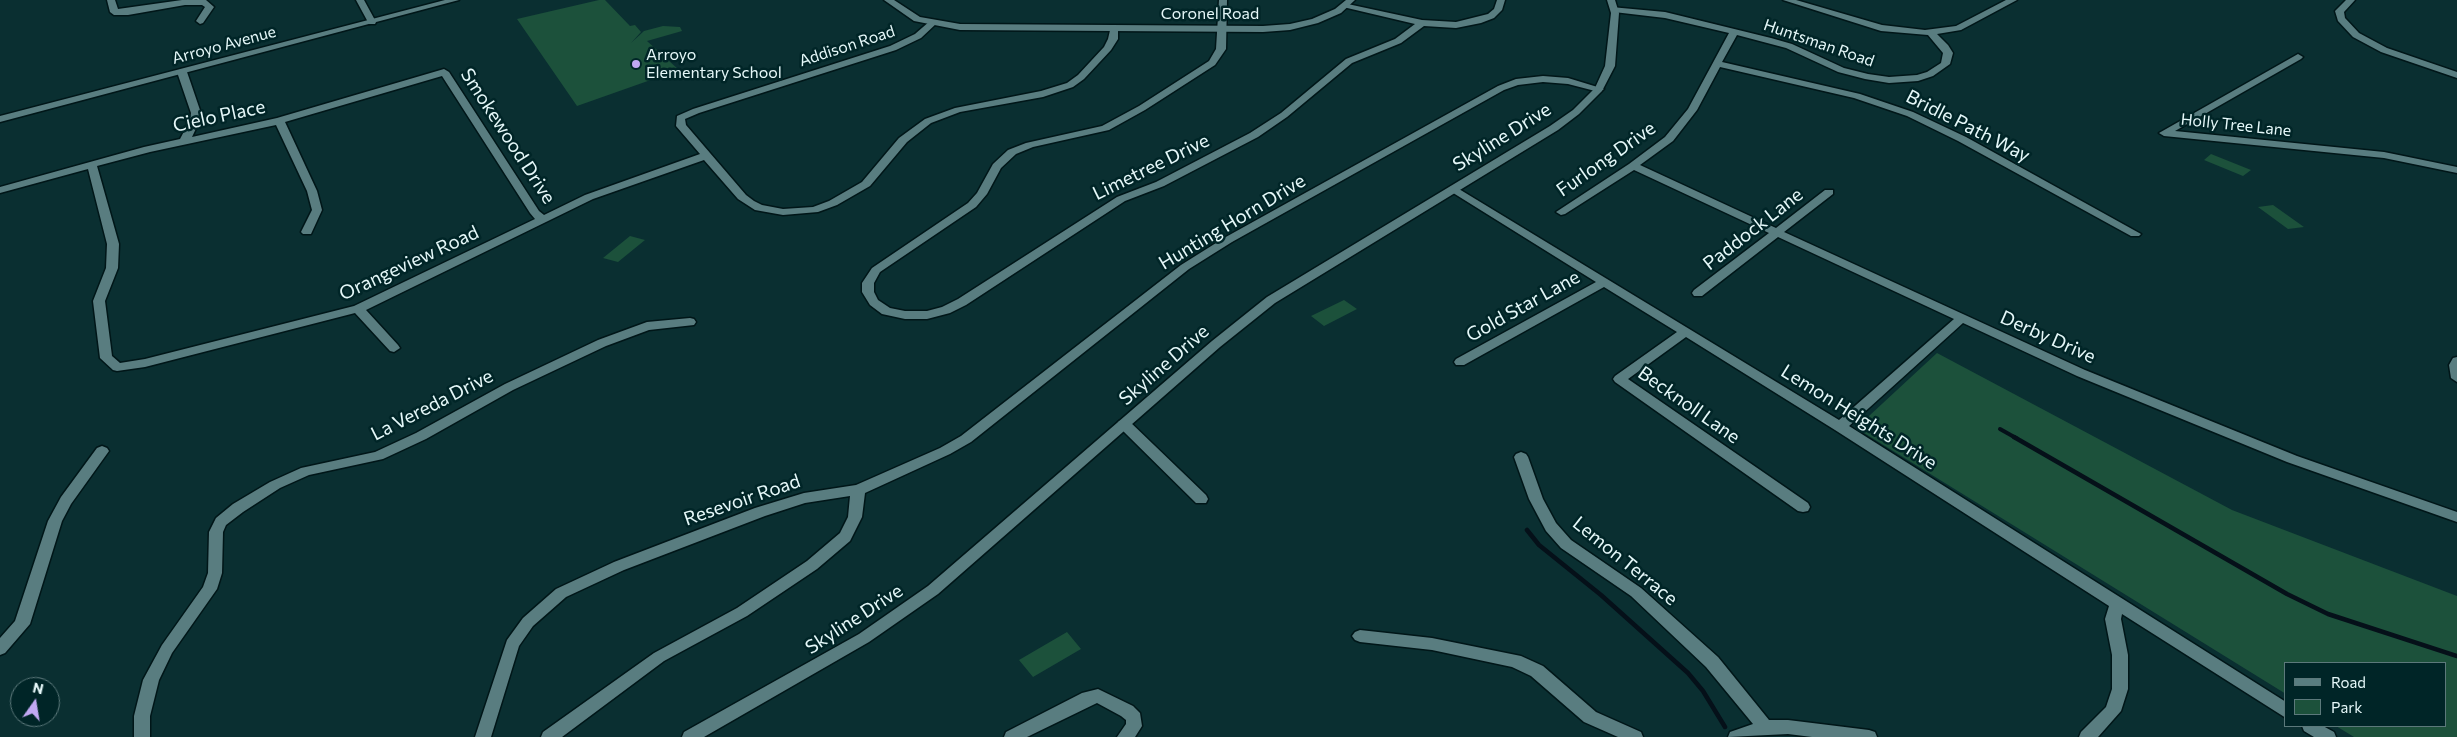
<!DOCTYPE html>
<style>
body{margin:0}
#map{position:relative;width:2457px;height:737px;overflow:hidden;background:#0a2f31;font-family:Commissioner,sans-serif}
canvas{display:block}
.legend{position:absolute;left:2284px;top:662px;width:162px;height:65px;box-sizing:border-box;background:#002527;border:1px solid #5c797b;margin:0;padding:6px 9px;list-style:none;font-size:15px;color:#e5f8f9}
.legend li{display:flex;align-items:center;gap:10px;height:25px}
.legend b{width:25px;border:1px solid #5c797b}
.north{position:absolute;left:10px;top:677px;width:50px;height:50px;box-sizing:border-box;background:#002527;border:1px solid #5c797b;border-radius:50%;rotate:13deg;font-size:14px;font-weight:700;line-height:20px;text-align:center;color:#e5f8f9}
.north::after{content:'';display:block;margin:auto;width:18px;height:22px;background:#c1a8f3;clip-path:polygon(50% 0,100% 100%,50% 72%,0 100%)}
</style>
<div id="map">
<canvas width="2457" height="737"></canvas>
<ul class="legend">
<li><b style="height:6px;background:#597d80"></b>Road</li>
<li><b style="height:14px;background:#1c513b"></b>Park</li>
</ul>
<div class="north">N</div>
</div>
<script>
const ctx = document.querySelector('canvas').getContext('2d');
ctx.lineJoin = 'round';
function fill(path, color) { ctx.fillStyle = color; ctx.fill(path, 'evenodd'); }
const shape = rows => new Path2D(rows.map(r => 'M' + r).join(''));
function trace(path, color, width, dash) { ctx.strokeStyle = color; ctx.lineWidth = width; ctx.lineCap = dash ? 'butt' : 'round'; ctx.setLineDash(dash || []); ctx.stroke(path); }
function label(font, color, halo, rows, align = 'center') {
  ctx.font = font + ' Commissioner,sans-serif'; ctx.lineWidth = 5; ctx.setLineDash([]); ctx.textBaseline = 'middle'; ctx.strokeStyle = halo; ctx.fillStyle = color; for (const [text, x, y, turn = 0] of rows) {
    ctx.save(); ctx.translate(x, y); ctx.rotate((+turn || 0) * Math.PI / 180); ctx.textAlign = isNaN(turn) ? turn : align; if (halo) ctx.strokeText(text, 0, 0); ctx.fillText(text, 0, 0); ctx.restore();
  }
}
fill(shape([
 [599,0,605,0,630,26,635,25,641,32,631,43,644,31,663,26,680,27,682,31,647,41,679,70,577,106,517,19],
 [2211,154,2251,170,2243,176,2204,160],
 [2273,205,2304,227,2288,229,2258,207],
 [630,236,645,240,618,262,603,258],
 [1344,300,1357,309,1324,326,1311,316],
 [1937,353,2232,510,2457,596,2457,737,2354,737,2336,726,2446,726,2446,663,2286,663,2286,694,1856,428],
 [1067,632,1081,649,1033,677,1019,660]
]), '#1c513b');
trace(shape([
 [2000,429,2016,438]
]), '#051019', 4);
trace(shape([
 [2014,437,2287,594,2328,614,2457,656],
 [1527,530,1539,545,1601,595,1688,673,1703,691,1725,727]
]), '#051019', 4.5);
const minor = shape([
 [107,0,115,0,118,9,182,0,206,0,214,7,203,23,200,24,196,21,205,7,202,5,185,5,128,15,114,15,110,12,107,0],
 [356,0,364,0,376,22,375,24,369,24,356,0],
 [1219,0,1227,0,1226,49,1215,65,1145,110,1109,130,1033,147,1016,154,1001,168,987,194,976,207,880,272,874,283,874,292,878,300,890,308,905,311,927,311,942,307,958,299,1117,197,1156,182,1250,133,1281,113,1346,59,1395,39,1415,24,1343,7,1343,3,1422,20,1456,22,1488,14,1494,9,1497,0,1505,0,1502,10,1494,18,1481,23,1456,28,1424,26,1401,43,1352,63,1287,117,1258,137,1164,186,1125,201,966,305,950,313,927,319,905,319,882,314,870,305,862,292,862,283,872,268,968,203,977,193,993,164,1008,150,1026,143,1102,126,1139,106,1209,61,1216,49,1219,0],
 [1783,0,1796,0,1882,25,1925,30,1956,26,2006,0,2017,0,1961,30,1937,34,1948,45,1953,53,1950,64,1933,76,1918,81,1889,83,1865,79,1838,72,1786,48,1737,35,1722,62,1860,94,1913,112,1966,137,2141,234,2139,236,2131,236,1958,141,1907,116,1854,98,1720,67,1697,110,1673,141,1640,165,1776,228,1825,190,1833,190,1833,194,1784,232,2085,370,2297,456,2457,512,2457,522,2287,462,2077,376,1963,323,1849,426,2286,702,2286,718,2122,614,2121,619,2128,655,2128,689,2121,711,2098,737,2079,737,2081,732,2106,707,2112,689,2112,655,2105,619,2109,606,1835,430,1686,337,1628,379,1808,503,1810,507,1808,511,1803,512,1798,511,1615,382,1613,379,1615,376,1677,332,1604,287,1464,365,1456,365,1454,362,1456,359,1596,282,1450,191,1450,187,1454,186,1839,420,1954,319,1778,237,1702,296,1694,296,1692,293,1694,290,1769,233,1634,170,1565,214,1561,215,1556,212,1629,164,1665,137,1688,109,1729,33,1665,18,1614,12,1611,11,1611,7,1665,12,1771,38,1792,44,1844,68,1868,74,1889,77,1917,75,1927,72,1941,63,1943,53,1928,35,1881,31,1783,0],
 [2346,0,2355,0,2344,12,2345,18,2359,33,2387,48,2457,72,2457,78,2381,52,2353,37,2338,21,2335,11,2346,0],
 [930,21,937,23,921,38,896,50,699,113,685,119,686,125,746,195,754,201,762,205,783,209,813,207,829,201,862,182,899,138,925,119,955,108,1041,91,1067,83,1078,75,1104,47,1108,39,1111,26,1118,28,1118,39,1111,50,1084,79,1073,87,1043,97,960,112,931,123,907,142,870,186,837,205,818,212,783,215,755,210,738,199,704,160,593,199,366,310,398,345,400,348,394,352,390,351,355,313,145,367,117,371,113,370,100,358,93,301,106,268,107,244,88,169,0,193,0,187,144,147,180,139,190,120,191,113,177,72,179,70,182,69,187,72,201,113,200,120,192,137,277,118,444,69,449,72,539,211,544,215,585,195,700,154,676,126,677,116,693,109,890,46,915,34,930,21],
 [442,76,530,213,535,219,354,306,145,359,120,363,112,356,105,301,118,268,119,244,97,166,150,152,276,125,307,191,312,210,301,232,303,234,311,234,322,210,317,191,285,122,442,76],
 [2298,54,2303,57,2301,59,2175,131,2384,152,2457,167,2457,173,2384,158,2164,136,2159,133,2298,54],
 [1543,76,1568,78,1604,89,1599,92,1568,84,1543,82,1518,85,1504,90,1232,242,1189,269,971,442,950,454,865,493,862,517,850,541,817,569,747,616,664,661,562,737,541,737,543,732,654,653,737,608,807,561,840,533,848,517,850,496,805,503,765,516,624,570,566,597,533,626,519,646,491,737,475,737,507,640,523,618,556,589,614,562,755,508,804,493,856,485,940,448,961,436,1181,265,1224,238,1498,86,1516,79,1543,76],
 [690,318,694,319,696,322,694,325,649,330,606,346,513,390,426,439,383,459,309,475,280,488,243,512,226,525,223,532,222,573,217,589,172,653,159,680,150,716,150,737,134,737,134,716,143,680,162,645,203,587,208,573,209,532,216,518,233,504,270,482,301,468,375,452,416,433,505,384,598,340,647,322,690,318],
 [2457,357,2457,382,2451,378,2449,365,2453,358,2457,357],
 [1124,420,1129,421,1206,495,1208,499,1206,503,1196,503,1119,427,1117,424,1119,421,1124,420],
 [102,446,107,448,109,451,71,504,62,521,30,624,5,653,0,655,0,638,15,621,48,521,61,497,97,448,102,446],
 [1521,452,1526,454,1528,457,1543,499,1556,523,1571,540,1641,588,1718,657,1769,720,1788,720,1869,730,1875,732,1877,737,1812,737,1788,734,1728,737,1730,732,1753,724,1706,667,1631,596,1561,548,1546,531,1529,499,1514,457,1516,454,1521,452],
 [1360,630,1432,638,1521,656,1543,666,1596,712,1641,732,1643,737,1618,737,1584,722,1531,676,1512,667,1432,650,1360,642,1355,640,1352,636,1355,632,1360,630],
 [1098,689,1133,706,1140,713,1142,726,1135,737,1117,737,1126,724,1126,720,1121,716,1097,703,1027,737,1004,737,1006,732,1082,693,1098,689],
 [2302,726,2323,726,2334,732,2336,737,2314,737,2304,731,2302,726]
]);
const tertiary = shape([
 [445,0,459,0,0,122,0,116,445,0],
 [884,0,894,0,920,17,960,24,1263,26,1290,24,1312,19,1335,9,1346,0,1355,0,1341,13,1318,23,1290,30,1263,32,960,30,914,21,884,0],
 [1607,0,1615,0,1619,13,1615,66,1602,91,1579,114,1558,130,1275,303,1220,347,938,594,869,642,704,737,682,737,684,732,859,634,928,586,1212,341,1267,297,1550,126,1573,110,1595,88,1605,66,1611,13,1607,0]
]);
trace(minor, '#001618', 3);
trace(tertiary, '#001618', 3);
fill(minor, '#597d80');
fill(tertiary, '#597d80');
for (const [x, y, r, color] of [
 [636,64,5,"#c1a8f3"]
]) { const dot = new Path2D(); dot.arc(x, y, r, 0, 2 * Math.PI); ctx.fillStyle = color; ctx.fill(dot); trace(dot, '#002527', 2); }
label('16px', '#e5f8f9', '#002527', [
 ["Coronel Road",1210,14],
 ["Huntsman Road",1819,43,19],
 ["Arroyo Avenue",224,45,-15],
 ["Addison Road",847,46,-18],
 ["Holly Tree Lane",2236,125,6]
]);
label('16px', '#e5f8f9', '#002527', [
 ["Arroyo",646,55],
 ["Elementary School",646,73]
], 'left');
label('19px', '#e5f8f9', '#002527', [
 ["Cielo Place",219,116,-12],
 ["Bridle Path Way",1968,126,27],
 ["Smokewood Drive",508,136,57],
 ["Skyline Drive",1502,137,-32],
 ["Furlong Drive",1606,159,-35],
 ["Limetree Drive",1151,167,-26],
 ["Hunting Horn Drive",1232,222,-31],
 ["Paddock Lane",1753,229,-38],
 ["Orangeview Road",409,263,-25],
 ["Gold Star Lane",1523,306,-29],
 ["Derby Drive",2048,337,24],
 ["Skyline Drive",1164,365,-41],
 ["La Vereda Drive",432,405,-27],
 ["Becknoll Lane",1689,405,35],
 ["Lemon Heights Drive",1859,417,32],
 ["Resevoir Road",742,500,-19],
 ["Lemon Terrace",1625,561,39],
 ["Skyline Drive",854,619,-33]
]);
</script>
